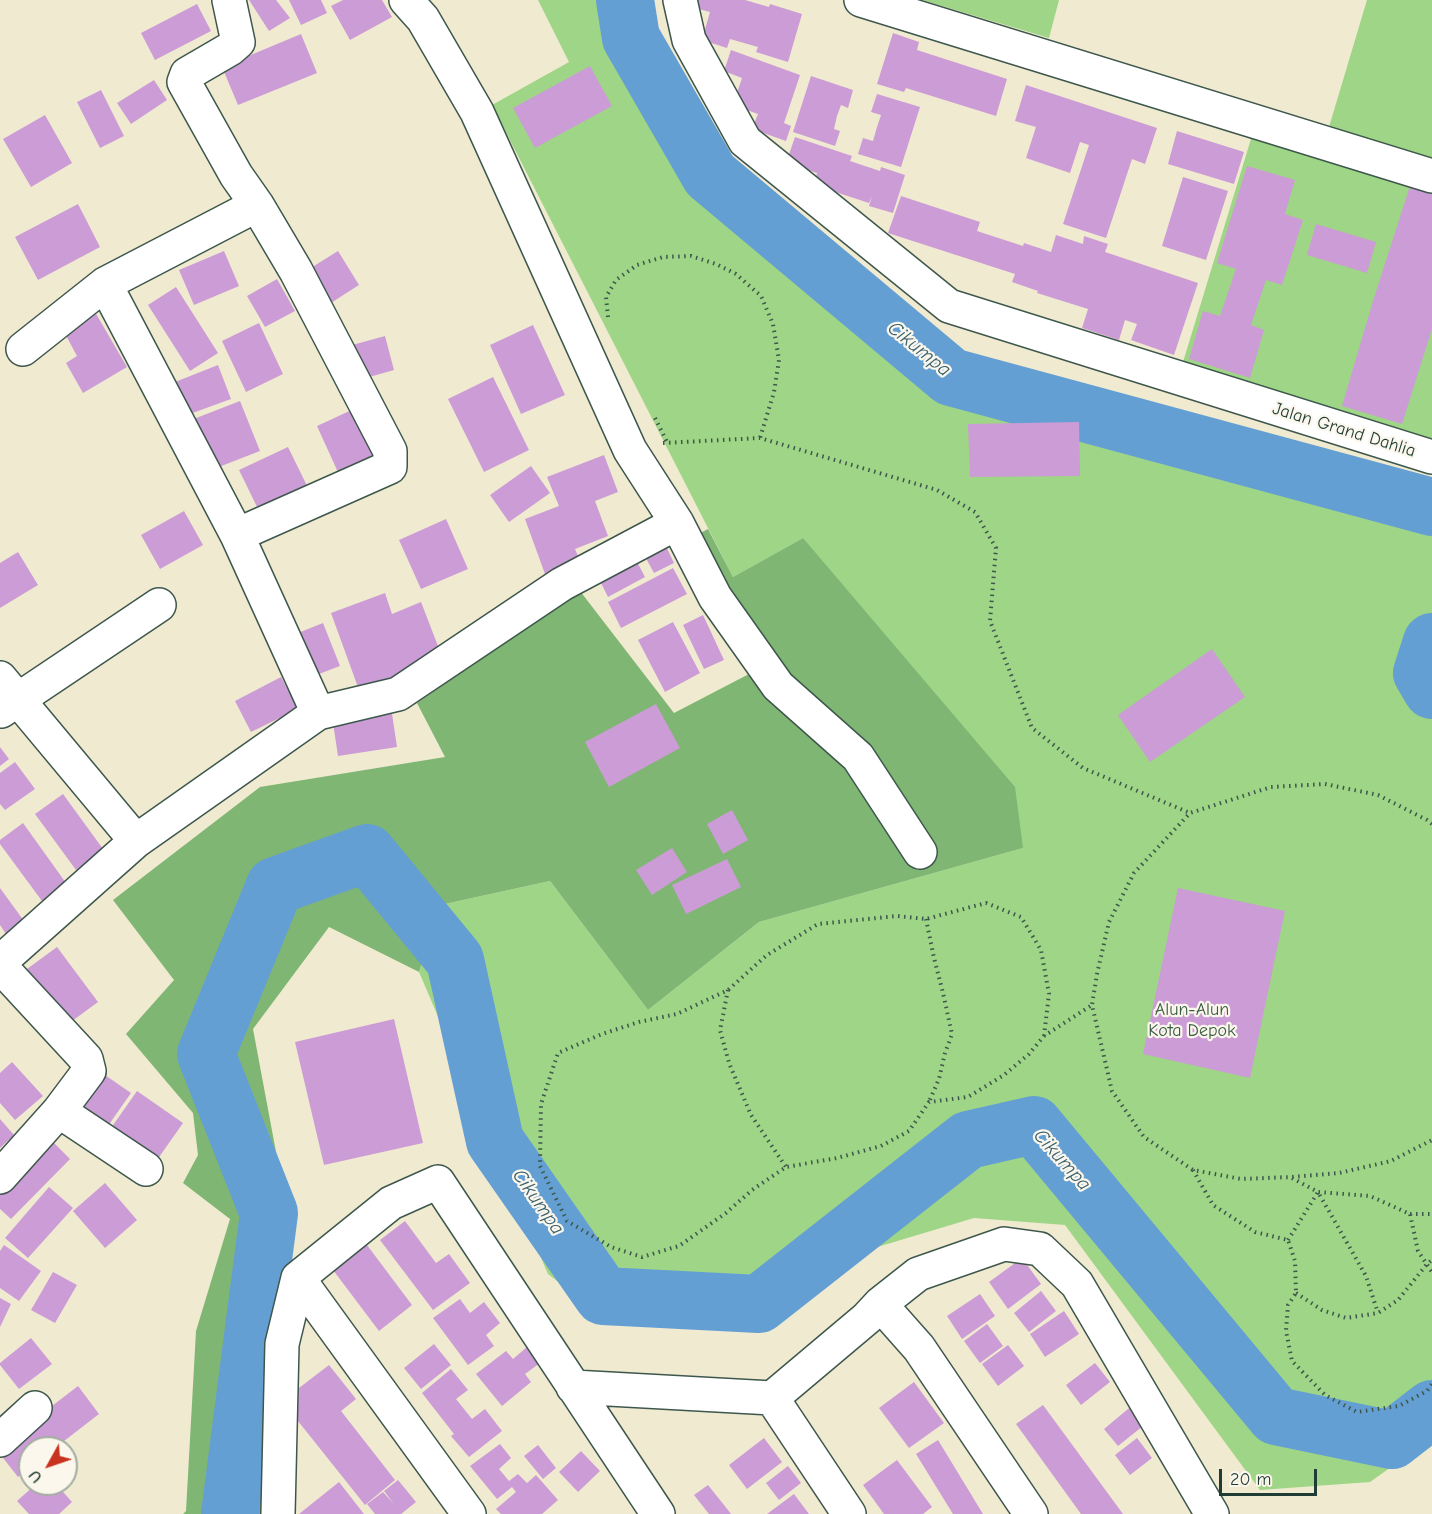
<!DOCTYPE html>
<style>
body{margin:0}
#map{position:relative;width:1432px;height:1514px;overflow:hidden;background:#f0ead1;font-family:"Comic Neue",sans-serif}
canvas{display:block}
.north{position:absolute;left:18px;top:1436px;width:60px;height:60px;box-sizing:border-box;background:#fbf7ec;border:2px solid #a3ada2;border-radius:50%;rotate:230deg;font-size:16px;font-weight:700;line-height:24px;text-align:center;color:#1f3d34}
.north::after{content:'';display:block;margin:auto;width:21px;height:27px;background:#c8321e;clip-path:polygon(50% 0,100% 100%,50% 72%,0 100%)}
.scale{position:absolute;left:1219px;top:1469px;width:98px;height:27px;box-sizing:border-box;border:3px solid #1f3d34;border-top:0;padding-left:8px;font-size:18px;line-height:21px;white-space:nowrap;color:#1f3d34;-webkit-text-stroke:4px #fbf7ec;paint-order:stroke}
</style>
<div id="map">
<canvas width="1432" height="1514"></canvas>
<div class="north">U</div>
<div class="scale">20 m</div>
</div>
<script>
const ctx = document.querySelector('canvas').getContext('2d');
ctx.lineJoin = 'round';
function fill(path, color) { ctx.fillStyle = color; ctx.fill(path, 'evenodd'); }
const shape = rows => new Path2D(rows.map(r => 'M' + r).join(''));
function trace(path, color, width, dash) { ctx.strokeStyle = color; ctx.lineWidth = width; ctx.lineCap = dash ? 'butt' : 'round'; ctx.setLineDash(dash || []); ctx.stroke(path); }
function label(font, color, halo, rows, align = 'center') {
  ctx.font = font + ' "Comic Neue",sans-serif'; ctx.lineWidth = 4.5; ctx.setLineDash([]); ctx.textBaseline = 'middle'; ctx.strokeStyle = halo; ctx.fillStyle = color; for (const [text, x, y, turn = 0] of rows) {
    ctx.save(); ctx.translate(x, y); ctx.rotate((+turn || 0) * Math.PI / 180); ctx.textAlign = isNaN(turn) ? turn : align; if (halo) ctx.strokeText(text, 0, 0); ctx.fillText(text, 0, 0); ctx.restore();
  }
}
fill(shape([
 [538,0,641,0,636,35,715,173,957,372,1160,441,1213,437,1432,497,1432,1438,1370,1482,1260,1490,1065,1225,974,1218,744,1287,609,1321,548,1274,419,972,440,905,550,881,648,1010,759,922,1023,848,803,538,733,577,492,105,569,62],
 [922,0,1059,0,1049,38],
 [1367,0,1432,0,1432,450,1180,372,1261,106,1329,127]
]), '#9fd586');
fill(shape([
 [708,529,733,577,803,538,1015,787,1023,848,759,922,648,1010,550,881,440,905,419,972,329,927,253,1029,282,1184,269,1359,265,1514,183,1514,186,1511,196,1331,230,1219,183,1183,198,1155,193,1113,126,1034,174,980,113,900,260,787,445,757,417,703,580,591,674,713,749,674,679,544]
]), '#7fb673');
trace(shape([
 [625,0,631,38,710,175,951,377,1432,507],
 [1432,642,1422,673,1432,690],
 [230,1514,269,1213,206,1054,275,886,367,853,455,960,495,1141,603,1296,759,1304,968,1140,1034,1125,1276,1416,1392,1440,1432,1409]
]), '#649fd4', 58);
fill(shape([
 [249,0,276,0,290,18,269,31],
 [289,0,321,0,327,13,301,25],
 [343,0,382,0,392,17,350,40,331,6],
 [698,0,745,0,769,7,770,4,802,14,788,62,756,52,758,47,730,39,727,48,702,40,710,12,695,8],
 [197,4,211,31,155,60,141,33],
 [893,33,919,42,917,50,1007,79,996,116,906,88,904,92,877,84],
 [301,34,317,73,238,105,222,67],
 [731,50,800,75,784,123,791,126,786,141,752,129,758,114,733,105,742,78,724,71],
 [590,66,612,106,535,148,513,108],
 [811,76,853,90,848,108,841,105,837,116,834,129,840,131,835,146,793,132],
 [154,80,167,100,131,124,117,103],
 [1026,85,1157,128,1145,164,1132,159,1106,238,1063,224,1089,145,1080,142,1070,173,1026,158,1036,127,1015,121],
 [101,90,124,136,100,148,77,102],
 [877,94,920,107,901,167,858,154,863,138,873,141,877,127,881,115,871,112],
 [45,115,72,163,31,187,3,139],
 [1177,131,1244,152,1234,184,1168,164],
 [795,137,852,156,850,161,880,171,881,167,905,175,893,213,869,206,872,196,869,203,814,185,817,173,786,163],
 [1247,166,1295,180,1285,214,1303,220,1282,285,1266,280,1251,325,1264,330,1250,378,1189,359,1203,311,1220,316,1236,269,1217,263],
 [1183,177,1228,191,1206,260,1162,246],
 [1410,186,1432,193,1432,329,1402,424,1342,406,1373,301],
 [901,196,980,222,977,231,1023,246,1024,243,1051,252,1056,235,1083,244,1084,236,1108,244,1105,252,1198,283,1174,355,1131,340,1137,324,1125,320,1119,340,1082,328,1088,309,1037,293,1038,291,1012,282,1015,274,888,233],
 [78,204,100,247,38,280,15,237],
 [1316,224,1376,242,1367,273,1307,255],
 [224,251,239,286,194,305,179,270],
 [338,251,359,285,323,308,301,274],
 [277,279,295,311,265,327,247,296],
 [176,287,218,353,190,371,148,305],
 [95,312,127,367,83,393,66,363,77,356,63,330],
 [259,323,283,374,246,392,222,341],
 [533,325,565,395,521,414,490,345],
 [385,336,394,370,355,381,345,347],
 [218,365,231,399,187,415,175,382],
 [493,377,529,450,484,472,448,399],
 [240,401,260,451,211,470,191,420],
 [356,408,381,463,342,481,317,426],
 [1079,422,1080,476,970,477,968,424],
 [288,447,311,494,262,517,239,470],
 [604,455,618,492,595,501,608,536,575,549,580,561,545,574,525,519,559,506,547,477],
 [531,466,550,493,509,522,490,495],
 [184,511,203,545,160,569,141,535],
 [446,519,468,569,421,589,399,540],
 [662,538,674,563,654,573,641,549],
 [18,552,38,585,0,608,0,563],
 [635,558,645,577,608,597,598,577],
 [673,568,687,594,621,628,608,602],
 [385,593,392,614,421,602,443,659,359,690,331,613],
 [703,615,724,660,704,669,683,625],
 [673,622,700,673,665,692,638,640],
 [323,623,340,666,311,677,293,635],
 [1212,649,1245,697,1150,762,1118,715],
 [281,677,298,709,251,732,235,701],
 [656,704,680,748,609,787,585,742],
 [391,707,397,747,338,756,332,716],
 [0,747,9,759,0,766],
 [15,762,35,789,5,810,0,804,0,773],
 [63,794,103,849,76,870,35,814],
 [732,810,748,840,723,854,707,824],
 [23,823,66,883,42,901,0,844,0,840],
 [672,848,687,872,652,895,636,870],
 [727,859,741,887,686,914,672,885],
 [0,888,24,921,6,934,0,925],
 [1178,888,1285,911,1250,1078,1143,1054],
 [57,947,98,1002,68,1024,27,969],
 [394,1019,423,1143,324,1165,295,1042],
 [12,1062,43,1096,15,1120,0,1103,0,1073],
 [102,1073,131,1093,103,1133,74,1113],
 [137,1091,183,1123,157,1160,111,1128],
 [0,1119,14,1135,0,1148],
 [48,1137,70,1159,11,1219,0,1209,0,1189],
 [105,1183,137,1220,105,1248,73,1211],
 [49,1187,73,1208,28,1258,5,1238],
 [405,1221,436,1263,449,1254,470,1283,433,1310,380,1240],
 [358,1233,412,1305,379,1331,324,1258],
 [4,1245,41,1271,19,1301,0,1288,0,1251],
 [1022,1258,1041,1284,1008,1309,989,1282],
 [53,1272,77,1285,55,1323,31,1310],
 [1041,1291,1056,1311,1029,1332,1014,1313],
 [980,1294,995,1316,962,1339,947,1316],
 [0,1298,11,1304,0,1327],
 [460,1299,470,1313,484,1302,500,1323,486,1335,494,1346,468,1365,433,1318],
 [1064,1311,1079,1334,1045,1357,1030,1334],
 [987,1324,1003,1346,980,1363,964,1341],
 [31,1338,52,1364,19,1389,0,1365,0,1363],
 [434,1344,451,1365,421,1389,404,1368],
 [1008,1345,1024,1366,998,1386,982,1364],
 [527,1347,540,1363,525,1374,531,1382,502,1406,476,1374,506,1351,513,1359],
 [1095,1363,1110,1382,1081,1405,1066,1385],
 [329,1365,356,1399,341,1411,395,1480,365,1505,282,1401],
 [451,1369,468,1390,456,1399,472,1419,485,1409,502,1431,469,1457,451,1436,454,1434,422,1393],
 [914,1382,944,1423,909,1448,879,1408],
 [78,1386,99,1414,55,1448,30,1448,30,1467,18,1477,0,1454,0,1446],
 [1134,1404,1148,1422,1118,1446,1104,1429],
 [1043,1405,1123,1514,1081,1514,1016,1424],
 [764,1438,782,1462,747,1489,729,1465],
 [1137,1438,1152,1458,1130,1475,1115,1455],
 [938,1440,983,1514,953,1514,916,1454],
 [500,1444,511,1458,499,1469,509,1481,518,1474,527,1483,536,1475,558,1500,542,1514,501,1514,496,1509,516,1492,512,1487,497,1499,470,1466],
 [538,1445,556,1468,543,1479,524,1456],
 [581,1451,600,1471,578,1492,559,1472],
 [897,1460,932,1507,923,1514,884,1514,863,1485],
 [788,1466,801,1483,779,1500,766,1483],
 [398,1480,416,1502,401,1514,375,1514,367,1504,383,1492,394,1504,384,1491],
 [339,1482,364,1514,299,1514],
 [36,1484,56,1484,72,1502,59,1514,29,1514,17,1501],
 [708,1485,724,1505,731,1514,709,1514,694,1495],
 [794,1494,809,1514,767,1514]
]), '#cc9cd6');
const minor = shape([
 [229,0,238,42,230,49,187,74,184,82,236,175,257,205,296,271,390,451,390,467,237,535],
 [680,0,689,40,745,141,949,306,1432,457],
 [861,0,1432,176],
 [105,284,237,535,318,713],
 [23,349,105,284,257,205],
 [677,523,715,597,778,686,858,757,920,852],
 [0,678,136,841],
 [1,711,159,605],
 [0,962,136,841,318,713,398,694,562,584,677,523,630,450,477,112,423,19,406,0],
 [0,966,86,1059,89,1071,59,1111,146,1169],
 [0,1177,59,1111],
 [298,1278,469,1514],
 [880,1304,919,1348,1031,1514],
 [573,1387,772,1398,867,1318,880,1304,918,1274,1004,1244,1040,1249,1077,1284,1212,1514],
 [772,1398,849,1514],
 [0,1440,35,1408],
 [278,1514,282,1344,298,1278,391,1203,438,1182,658,1514]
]);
trace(minor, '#3e574c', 36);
trace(shape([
 [608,317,606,297,616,280,637,265,663,257,691,256,716,264,736,274,761,296,773,324,779,360,774,392,760,438],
 [655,418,667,442],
 [663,443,760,438,937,490,975,512,996,548,990,621,1032,728,1083,768,1190,813],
 [1432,824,1427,820,1378,795,1325,784,1271,787,1190,813,1134,873,1109,922,1097,974,1092,1005,1112,1091,1144,1137,1193,1170,1241,1179,1291,1177,1339,1173,1391,1161,1432,1140],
 [926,919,934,958,943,993,952,1034,945,1053,939,1079,929,1102],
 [728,990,720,1030,729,1063,751,1115,786,1167],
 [1044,1036,1049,994,1041,950,1021,917,986,903,926,919,897,916,818,924,767,955,728,990,677,1014,639,1022,602,1034,558,1053,541,1104,540,1166,567,1221,611,1247,642,1257,679,1246,726,1213,752,1190,786,1167,837,1158,881,1146,909,1131,929,1102,968,1097,1004,1075,1029,1054,1044,1036,1092,1005],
 [1193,1170,1213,1205,1255,1232,1288,1240,1295,1261,1296,1293,1288,1305,1286,1331,1292,1361,1325,1395,1357,1412,1399,1406,1427,1391,1432,1384],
 [1292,1178,1318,1192,1370,1196,1410,1214,1418,1251,1432,1272],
 [1410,1214,1432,1214],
 [1288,1240,1318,1192,1366,1276,1378,1313],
 [1296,1293,1322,1310,1346,1318,1378,1313,1398,1300,1427,1264,1432,1260]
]), '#3e574c', 4, [1.5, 4.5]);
trace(minor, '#fff', 33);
label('18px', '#1f3d34', '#fbf7ec', [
 ["Jalan Grand Dahlia",1344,430,17]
]);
label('18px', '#395b44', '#fbf7ec', [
 ["Alun-Alun",1192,1010],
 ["Kota Depok",1192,1031]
]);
label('italic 20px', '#375f6c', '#fbf7ec', [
 ["Cikumpa",919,349,39],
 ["Cikumpa",1062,1160,48],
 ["Cikumpa",538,1202,55]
]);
</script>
